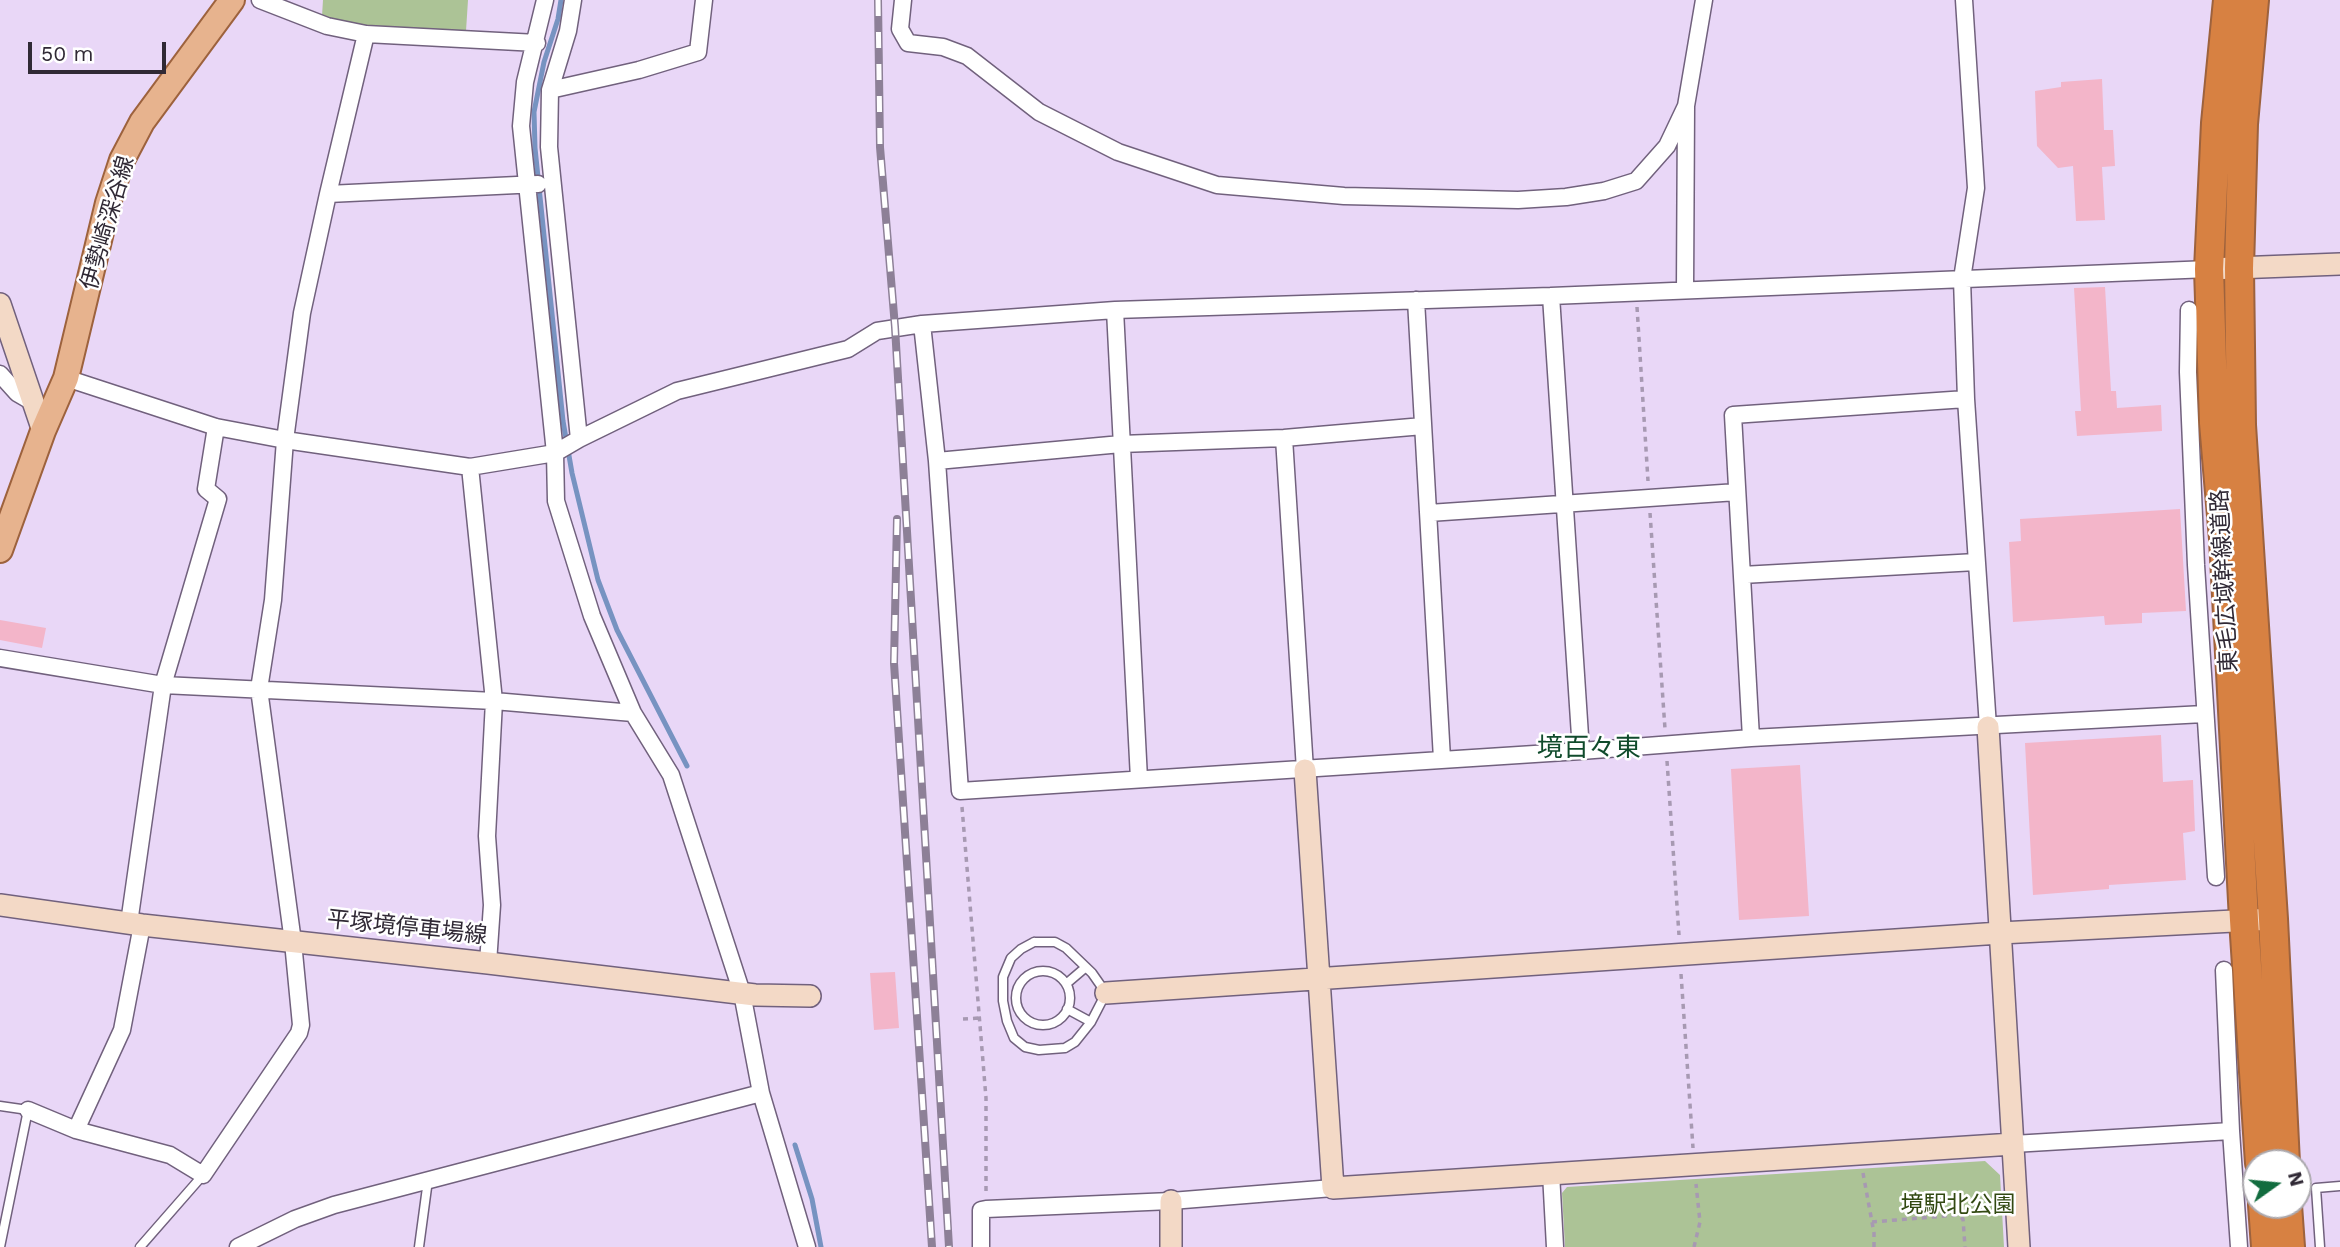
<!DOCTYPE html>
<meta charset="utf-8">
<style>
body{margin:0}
#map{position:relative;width:2340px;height:1247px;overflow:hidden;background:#e9d7f7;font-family:"Work Sans",sans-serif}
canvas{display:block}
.north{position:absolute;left:2242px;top:1149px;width:70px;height:70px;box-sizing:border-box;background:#fff;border:2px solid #aca9ae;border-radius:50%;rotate:75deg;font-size:19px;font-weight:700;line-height:28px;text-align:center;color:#302935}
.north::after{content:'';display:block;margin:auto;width:24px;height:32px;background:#126c3f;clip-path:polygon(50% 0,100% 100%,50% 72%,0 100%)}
.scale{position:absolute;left:28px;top:42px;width:138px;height:32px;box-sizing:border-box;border:4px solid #302935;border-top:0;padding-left:9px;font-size:21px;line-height:24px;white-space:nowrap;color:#302935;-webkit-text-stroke:5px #fff;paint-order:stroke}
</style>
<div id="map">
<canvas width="2340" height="1247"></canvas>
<div class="north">N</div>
<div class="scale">50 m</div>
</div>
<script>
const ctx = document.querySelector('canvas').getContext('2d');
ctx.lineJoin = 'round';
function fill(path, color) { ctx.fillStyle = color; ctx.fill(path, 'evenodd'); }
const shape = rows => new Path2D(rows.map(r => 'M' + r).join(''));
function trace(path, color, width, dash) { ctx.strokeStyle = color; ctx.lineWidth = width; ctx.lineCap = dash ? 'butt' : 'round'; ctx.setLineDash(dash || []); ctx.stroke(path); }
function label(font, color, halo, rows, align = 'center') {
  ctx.font = font + ' "Work Sans","Noto Sans JP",sans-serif'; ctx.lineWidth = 5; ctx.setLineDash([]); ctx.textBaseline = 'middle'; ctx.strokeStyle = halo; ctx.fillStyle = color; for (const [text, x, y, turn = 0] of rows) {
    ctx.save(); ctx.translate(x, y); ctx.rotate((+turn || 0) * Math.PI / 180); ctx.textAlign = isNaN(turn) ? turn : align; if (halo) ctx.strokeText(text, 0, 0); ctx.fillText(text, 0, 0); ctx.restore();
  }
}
fill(shape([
 [323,0,468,0,466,31,358,25,322,16],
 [1985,1161,2000,1175,2004,1247,1565,1247,1562,1193,1567,1187]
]), '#acc396');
trace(shape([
 [561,0,558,19,544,62,534,112,535,148,563,421,572,473,598,580,617,630,687,766],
 [795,1145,812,1199,821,1247]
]), '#7793c1', 5);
fill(shape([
 [2102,79,2104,130,2113,130,2115,166,2102,167,2105,220,2076,221,2073,166,2058,168,2037,146,2035,91,2061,87,2061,82],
 [2105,287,2111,391,2116,391,2117,408,2161,405,2162,431,2077,436,2075,411,2081,411,2074,288],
 [2180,509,2186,611,2142,613,2142,623,2105,625,2104,616,2013,622,2009,542,2021,541,2020,519],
 [0,620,46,628,42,648,0,640],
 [2161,735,2163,782,2193,780,2195,831,2183,833,2186,880,2109,885,2109,889,2033,895,2025,743],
 [1800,765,1809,916,1739,920,1731,769],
 [895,972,899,1028,874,1030,870,973]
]), '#f3b5c9');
const lane = shape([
 [1034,942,1055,942,1066,948,1092,973,1106,993,1091,1022,1075,1042,1065,1048,1039,1050,1025,1047,1014,1038,1007,1021,1003,1001,1003,977,1011,958,1021,949,1034,942],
 '1016 998a27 27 0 1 1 54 0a27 27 0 1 1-54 0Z',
 [1066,984,1086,967],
 [1067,1009,1091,1022],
 [0,1106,28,1110,0,1247],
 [140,1247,203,1175],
 [419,1247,428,1180],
 [2320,1247,2316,1188,2340,1186]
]);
const street = shape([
 [260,0,327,26,366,34,537,43],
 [545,0,525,82,521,126,555,453,556,501,592,616,633,713,671,775,742,993,761,1093,807,1247],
 [573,0,568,31,550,90,549,147,579,439],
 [903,0,900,29,908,43,943,47,967,56,1039,112,1118,152,1217,185,1344,196,1518,200,1566,197,1604,191,1636,181,1667,146,1686,106],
 [1964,0,1976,188,1962,279,1966,399,1988,727],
 [550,90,639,70,698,52,704,0],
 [328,194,538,184],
 [1685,290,1686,106,1704,0],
 [1551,296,1581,751],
 [1416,300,1442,759],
 [1115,310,1139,779],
 [2189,310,2188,372,2196,565,2216,877],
 [922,324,937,461,960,791,1581,751,1751,738,2204,714],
 [0,374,17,393,36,404],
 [66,378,216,427,285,440,470,467,555,453,579,439,677,391,848,349,877,331,922,324,1115,310,1551,296,2209,269],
 [1284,438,1305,770],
 [937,461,1121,444,1284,438,1423,426],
 [470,467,494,701,487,836,492,905,488,963],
 [1429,513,1737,492],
 [1742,575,1976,562],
 [0,658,163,685,494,701,633,713],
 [1751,738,1733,415,1966,399],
 [129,923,163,685,218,499,206,489,216,427],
 [2224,970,2231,1131,2239,1247],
 [28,1110,76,1130,170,1155,203,1175,299,1033,301,1025,293,942,259,689,273,600,285,440,302,313,328,194,366,34],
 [76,1130,122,1030,142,925],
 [2013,1144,2231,1131],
 [1551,1173,1555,1247],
 [238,1247,295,1219,334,1205,761,1093],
 [981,1247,981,1210,986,1209,1171,1201,1333,1188]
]);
const secondary = shape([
 [2209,269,2340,264],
 [0,304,43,431],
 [1988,727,2019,1247],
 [1305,770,1333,1188,2013,1144],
 [0,905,142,925,488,963,755,995,810,996],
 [1106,993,2000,933,2273,919],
 [1171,1201,1171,1247]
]);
const primary = shape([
 [0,550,43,431,66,378,108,203,122,160,142,122,232,0]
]);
const highway = shape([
 [2228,0,2216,123,2209,269,2214,423,2224,539,2244,920,2260,1163],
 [2254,0,2243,124,2239,268,2241,425,2273,919,2285,1163],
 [2263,1205,2266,1247],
 [2287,1205,2290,1247]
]);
trace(lane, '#71617d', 11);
trace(street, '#71617d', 19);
trace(secondary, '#71617d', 24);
trace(primary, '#9d623d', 28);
trace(highway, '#9d623d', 32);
trace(shape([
 [1637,307,1648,481],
 [1650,513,1665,729],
 [1667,761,1679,935],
 [962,807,986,1098,986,1194],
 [1681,974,1693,1148],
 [963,1019,980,1018],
 [1863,1173,1874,1233,1874,1247],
 [1872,1222,1957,1215,1963,1219,1965,1247],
 [1694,1247,1700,1222,1696,1184]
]), '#a799b2', 3.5, [5, 5]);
trace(lane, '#fff', 8);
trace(street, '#fff', 16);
trace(secondary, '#f3d9c6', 21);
trace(primary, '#e7b38e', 24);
trace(highway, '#d78142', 28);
const rail = shape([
 [878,0,880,147,895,327,949,1247],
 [897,519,894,663,932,1247]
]);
trace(rail, '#8d8097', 8);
trace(rail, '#fff', 5, [16]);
label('23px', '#302935', '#fff', [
 ["伊勢崎深谷線",108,223,-74],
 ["東毛広域幹線道路",2225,581,-93],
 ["平塚境停車場線",407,928,6]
]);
label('23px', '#324912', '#fff', [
 ["境駅北公園",1958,1205]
]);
label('26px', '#104b2c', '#fff', [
 ["境百々東",1589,748]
]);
</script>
